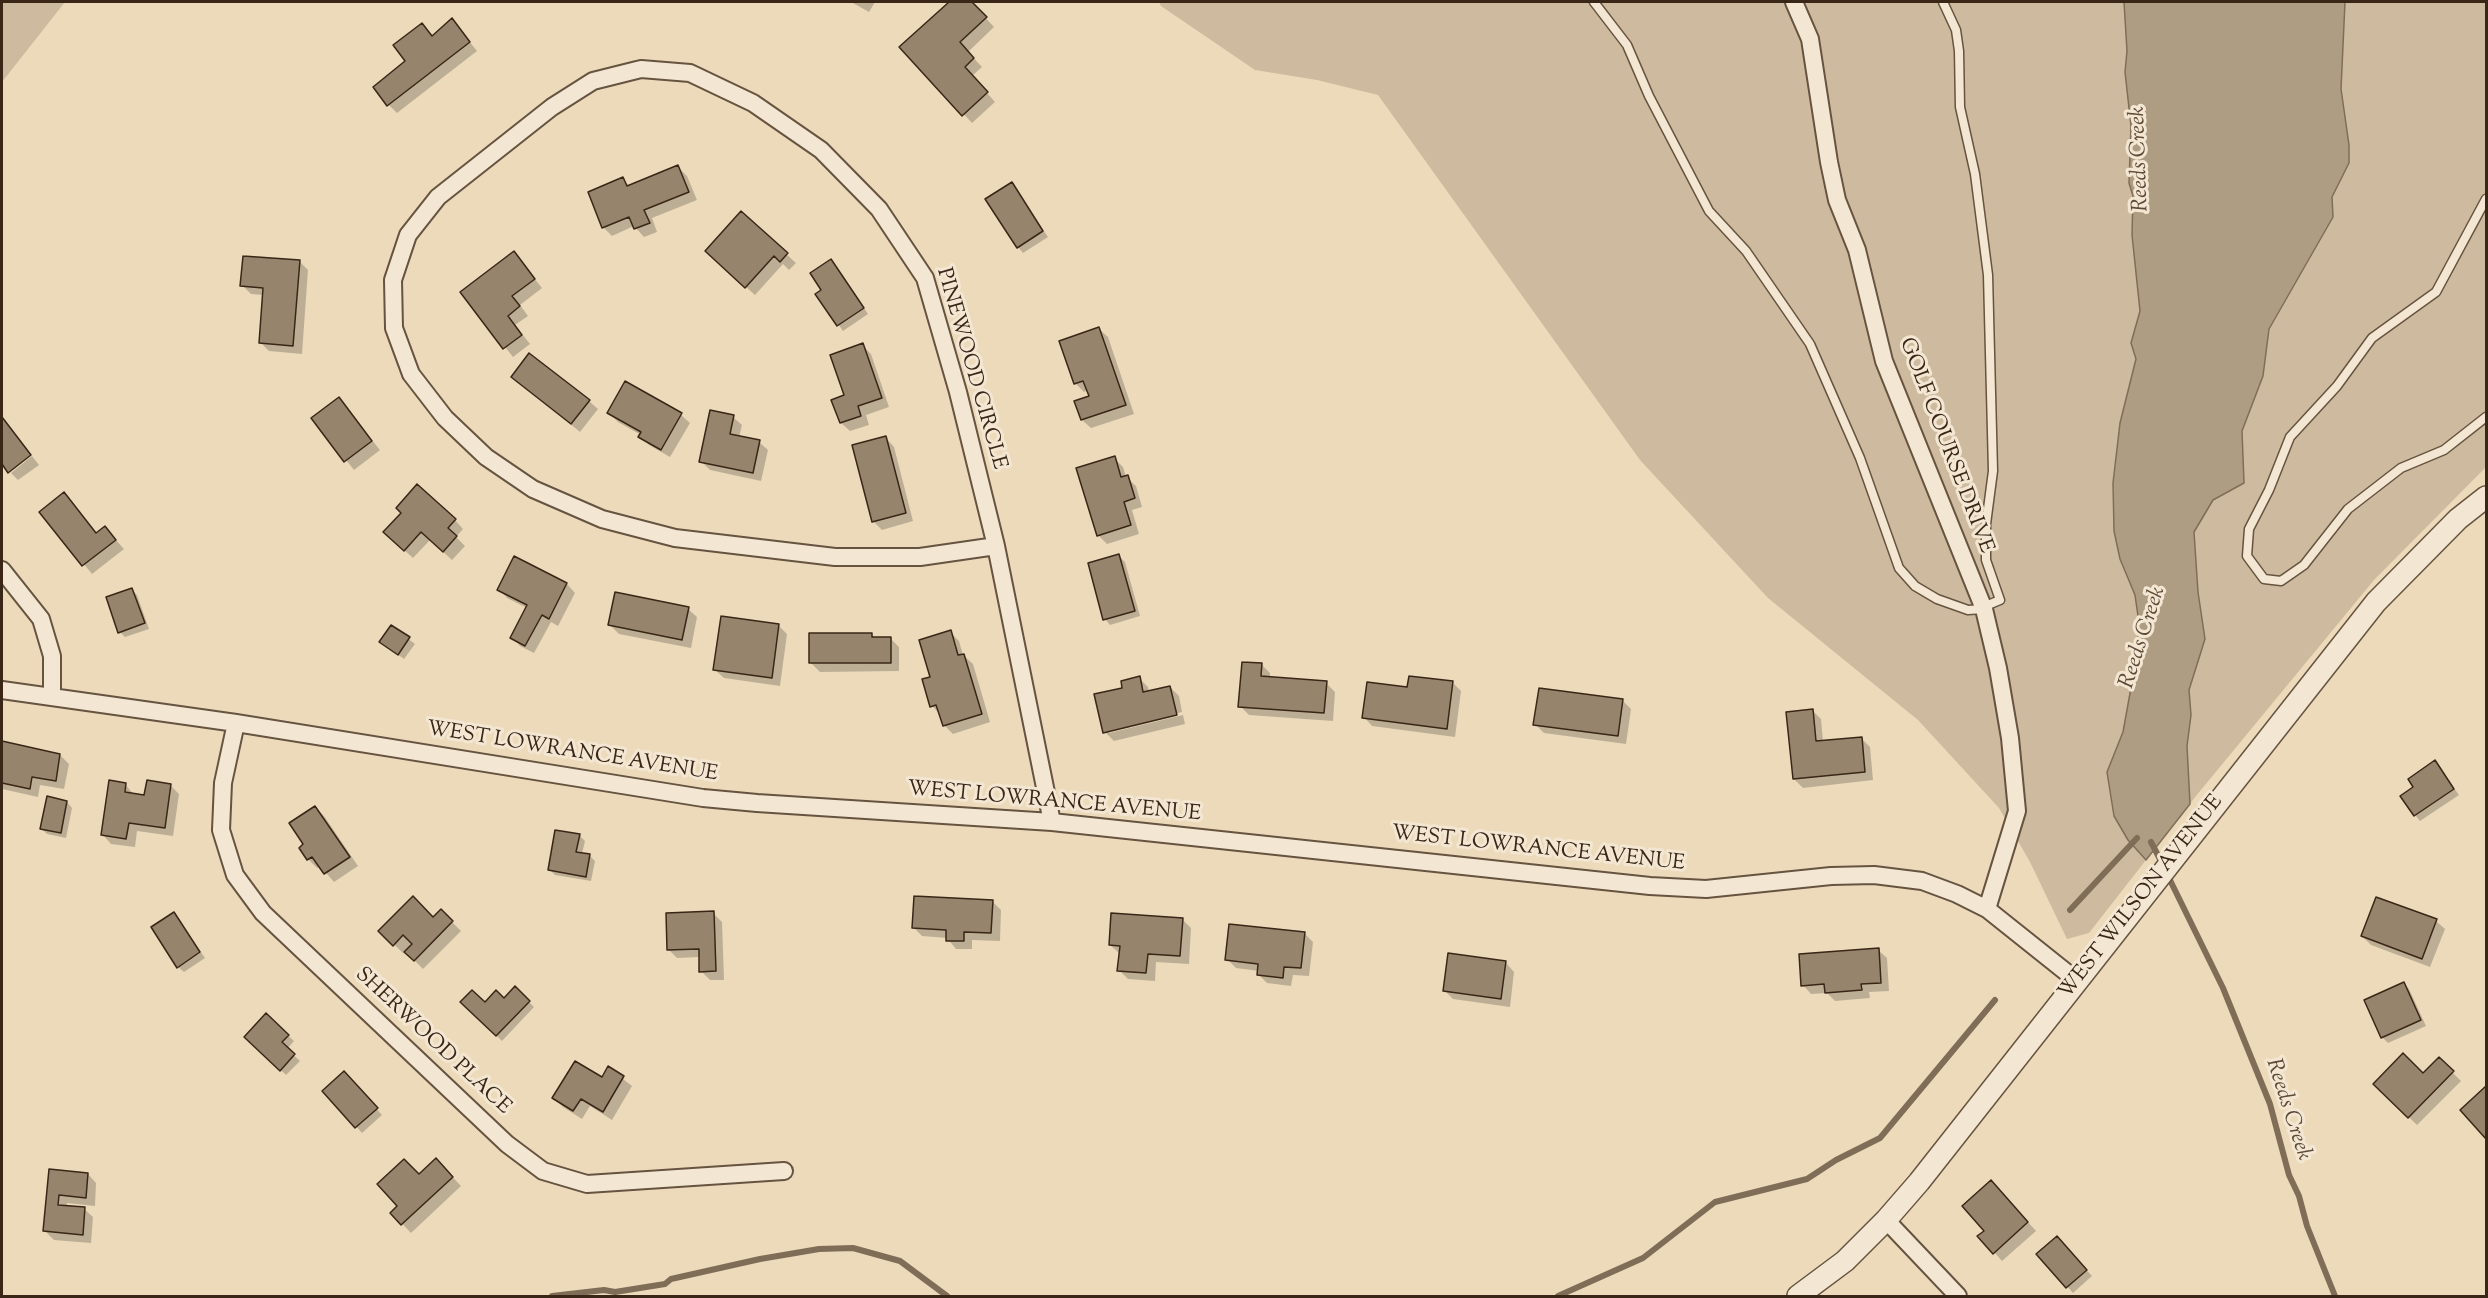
<!DOCTYPE html>
<style>
body{margin:0}
#map{position:relative;width:2488px;height:1298px;overflow:hidden;background:#ecdabb;font-family:"Sorts Mill Goudy",serif}
canvas{display:block}
.frame{position:absolute;inset:0;border:3px solid #3a2617;pointer-events:none}
</style>
<div id="map">
<canvas width="2488" height="1298"></canvas>
<div class="frame"></div>
</div>
<script>
const ctx = document.querySelector('canvas').getContext('2d');
ctx.lineJoin = 'round';
function fill(path, color) { ctx.fillStyle = color; ctx.fill(path, 'evenodd'); }
const shape = rows => new Path2D(rows.map(r => 'M' + r).join(''));
function trace(path, color, width, dash) { ctx.strokeStyle = color; ctx.lineWidth = width; ctx.lineCap = dash ? 'butt' : 'round'; ctx.setLineDash(dash || []); ctx.stroke(path); }
function label(font, color, halo, rows, align = 'center') {
  ctx.font = font + ' "Sorts Mill Goudy",serif'; ctx.lineWidth = 6; ctx.setLineDash([]); ctx.textBaseline = 'middle'; ctx.strokeStyle = halo; ctx.fillStyle = color; for (const [text, x, y, turn = 0] of rows) {
    ctx.save(); ctx.translate(x, y); ctx.rotate((+turn || 0) * Math.PI / 180); ctx.textAlign = isNaN(turn) ? turn : align; if (halo) ctx.strokeText(text, 0, 0); ctx.fillText(text, 0, 0); ctx.restore();
  }
}
fill(shape([
 [2,2,65,2,2,82],
 [1159,2,2486,2,2486,467,2374,580,2196,796,2089,933,2067,939,2030,862,1999,808,1918,720,1768,598,1640,460,1378,95,1317,80,1255,70,1161,6]
]), '#cebb9f');
const water = shape([
 [2124,2,2345,2,2341,89,2349,145,2349,163,2332,197,2333,217,2269,329,2263,376,2242,431,2244,483,2213,500,2194,532,2198,592,2205,639,2189,690,2191,715,2187,746,2190,804,2146,860,2128,840,2114,816,2107,772,2123,732,2136,660,2139,623,2135,595,2120,559,2114,531,2113,483,2120,423,2136,359,2131,343,2140,311,2132,235,2133,196,2129,183,2131,126,2125,72,2127,51,2124,2]
]);
fill(water, '#af9d83');
trace(water, '#806d58', 1.5);
fill(shape([
 [851,2,875,2,869,12],
 [951,2,971,2,994,27,968,52,982,67,972,76,995,102,972,123,901,47],
 [452,20,477,51,397,113,389,105,422,25,433,37],
 [678,167,687,176,697,200,652,218,657,232,644,237,634,226,612,236,603,227,623,179,630,187],
 [1012,184,1048,237,1023,253,1018,247],
 [741,213,796,263,789,270,783,264,755,295,715,259],
 [514,253,542,288,520,305,528,316,515,325,530,344,513,357,462,293],
 [300,262,308,270,302,354,269,351,260,342,264,295,251,294,242,285],
 [836,267,868,314,843,331,817,295,823,290],
 [1099,329,1108,337,1134,414,1091,428,1082,420,1091,397,1088,390,1084,392,1075,383],
 [862,345,871,354,889,407,866,415,869,425,850,431,841,423,846,396],
 [513,377,589,401,598,409,580,432],
 [339,399,380,450,354,470,313,418],
 [609,413,681,415,690,423,670,457,649,445,640,436,641,435,618,422],
 [2,416,31,454,9,471,4,465,2,467],
 [733,417,742,425,739,437,759,442,768,450,761,481,710,470,701,461],
 [886,438,894,447,913,521,882,530,873,521],
 [32,456,39,465,18,480,11,473],
 [1114,458,1123,467,1126,477,1136,486,1142,507,1132,510,1139,534,1107,544,1098,535],
 [64,494,97,534,105,528,124,549,92,574,41,512],
 [455,520,463,529,456,537,465,546,452,560,430,540,413,558,394,541],
 [1119,556,1125,562,1140,616,1110,625,1105,619],
 [515,558,567,584,575,593,558,626,551,622,534,653,520,646,512,637,527,608,507,598,499,589],
 [132,590,137,595,149,629,125,637,120,632],
 [688,609,697,617,691,648,619,634,610,625],
 [778,625,787,634,780,686,724,678,715,670],
 [392,627,415,644,404,659,381,642],
 [950,632,959,641,963,655,973,664,990,722,953,734,944,725,941,715,932,706,932,678],
 [871,634,876,639,890,638,899,647,899,671,820,672,811,663],
 [1261,664,1270,673,1270,679,1326,683,1335,692,1333,721,1249,715,1240,706],
 [1139,678,1148,687,1149,692,1170,687,1179,696,1182,712,1109,730,1109,733,1183,715,1185,724,1114,741,1105,732,1124,689],
 [1453,683,1461,691,1455,737,1372,726,1364,717],
 [1622,700,1631,709,1626,744,1544,733,1535,724],
 [1812,710,1821,719,1823,742,1861,738,1870,747,1873,780,1803,788,1794,779],
 [2,743,60,755,69,764,64,789,40,785,38,797,2,789],
 [2435,762,2459,795,2420,821,2415,815,2415,788],
 [125,784,134,795,146,797,170,785,179,794,173,836,137,831,135,847,111,844,103,835],
 [67,802,72,808,66,838,47,834,42,829],
 [315,807,324,816,358,866,334,882,320,866,317,868,308,859,305,844],
 [579,835,585,841,582,854,590,856,595,861,591,881,555,875,549,869],
 [992,901,1001,910,1000,941,972,940,972,949,956,949,947,938,922,936,914,928],
 [441,911,461,931,423,969,405,951,403,953,380,931,434,919],
 [713,913,722,922,724,980,710,980,701,971,700,957,677,958,668,949],
 [174,914,205,958,184,972,178,967],
 [1182,919,1191,928,1189,964,1156,962,1155,981,1128,979,1119,970,1119,953,1110,945],
 [2436,921,2445,929,2430,967,2371,945,2362,936],
 [1305,934,1313,942,1309,976,1293,975,1291,986,1267,983,1258,974,1259,971,1236,968,1227,959],
 [1878,950,1887,958,1889,991,1869,992,1870,998,1835,1001,1827,993,1811,994,1803,985],
 [1506,963,1514,972,1510,1007,1453,999,1444,990],
 [2403,983,2409,989,2426,1026,2388,1043,2383,1038,2366,1001],
 [515,988,534,1007,502,1041,462,1002,485,1004,504,1000],
 [266,1015,294,1041,287,1049,300,1061,286,1075,246,1037],
 [2439,1059,2461,1081,2417,1125,2375,1084,2423,1075],
 [609,1068,632,1086,612,1120,590,1106,582,1119,563,1107,554,1098,602,1079],
 [349,1078,382,1115,362,1133,324,1091],
 [2486,1088,2486,1137,2462,1111],
 [436,1160,461,1186,411,1233,392,1213,419,1176],
 [50,1171,88,1174,96,1183,95,1206,67,1203,67,1207,84,1209,93,1217,91,1243,54,1240,45,1231],
 [2000,1191,2036,1231,2002,1261,1994,1252,1986,1231],
 [2062,1243,2092,1276,2073,1293,2038,1254]
]), '#0003');
trace(shape([
 [2151,842,2163,865],
 [2167,874,2223,988,2270,1104,2289,1175,2299,1196,2307,1226,2335,1296],
 [2070,910,2137,838],
 [552,1296,604,1290,615,1292,665,1284,671,1279,760,1259,819,1249,853,1248,900,1261,947,1296],
 [1558,1296,1643,1258,1715,1202,1807,1179,1836,1160,1880,1138,1995,1000]
]), '#806d58', 6);
const building = shape([
 [949,2,972,2,987,17,960,42,974,58,965,67,988,92,962,116,899,47,949,2],
 [452,18,470,42,387,106,373,87,405,61,393,45,422,23,432,36,452,18],
 [678,165,689,192,644,210,650,223,634,229,629,217,602,228,588,192,623,177,627,186,678,165],
 [1012,182,1043,231,1017,248,985,199,1012,182],
 [741,211,788,253,780,262,774,256,745,288,705,251,741,211],
 [514,251,535,279,512,296,520,306,508,316,522,335,503,349,460,292,514,251],
 [243,256,300,260,293,346,259,343,263,288,240,286,243,256],
 [831,259,864,308,837,326,815,294,821,290,810,273,831,259],
 [1099,327,1126,405,1081,420,1074,401,1089,396,1083,381,1074,384,1059,341,1099,327],
 [863,343,882,398,858,406,861,416,840,423,831,400,844,395,830,355,863,343],
 [529,353,590,400,571,424,511,377,529,353],
 [625,381,682,413,661,450,638,437,641,432,607,413,625,381],
 [339,397,372,441,344,462,311,418,339,397],
 [710,410,734,415,730,434,760,440,753,473,699,462,710,410],
 [2,417,31,455,8,473,2,464,2,417],
 [886,436,906,513,872,522,852,445,886,436],
 [1115,456,1121,477,1128,475,1135,498,1124,502,1131,525,1097,536,1076,468,1115,456],
 [417,484,456,519,448,528,457,536,443,552,421,532,404,551,383,532,401,513,396,508,417,484],
 [64,492,96,533,105,526,116,540,82,566,39,512,64,492],
 [1119,554,1135,611,1103,620,1088,563,1119,554],
 [514,556,567,583,549,619,542,615,525,646,510,638,527,605,497,590,514,556],
 [132,588,145,623,118,633,106,597,132,588],
 [615,592,689,607,682,640,608,625,615,592],
 [721,616,779,624,772,678,713,670,721,616],
 [391,625,410,637,398,655,379,642,391,625],
 [951,630,958,655,964,654,982,714,943,726,936,705,930,707,922,679,930,677,919,640,951,630],
 [809,633,872,633,872,637,891,637,891,663,809,663,809,633],
 [1242,662,1262,663,1261,676,1327,681,1324,713,1238,707,1242,662],
 [1140,676,1143,692,1170,686,1177,715,1103,733,1094,694,1122,688,1121,681,1140,676],
 [1409,676,1453,681,1447,729,1362,718,1367,682,1407,687,1409,676],
 [1539,688,1623,699,1618,736,1533,725,1539,688],
 [1813,709,1816,741,1862,737,1865,772,1793,779,1786,712,1813,709],
 [2,741,60,754,56,781,32,777,30,789,2,783,2,741],
 [2435,760,2454,789,2414,816,2400,796,2413,787,2408,779,2435,760],
 [109,780,126,783,125,792,144,795,147,780,171,784,165,828,129,823,126,839,101,835,109,780],
 [47,796,67,801,61,833,40,829,47,796],
 [315,806,350,857,324,874,312,857,307,860,299,848,303,844,289,823,315,806],
 [555,830,580,834,576,852,590,854,586,877,548,870,555,830],
 [413,896,433,917,441,909,453,921,414,961,404,952,412,944,403,935,393,946,378,931,413,896],
 [914,896,993,900,991,933,964,932,964,941,946,941,946,930,912,928,914,896],
 [2376,897,2437,919,2422,959,2361,936,2376,897],
 [714,911,716,971,699,972,699,949,667,950,666,913,714,911],
 [174,912,200,952,177,968,151,927,174,912],
 [1111,913,1183,918,1180,956,1148,954,1146,973,1117,971,1120,946,1109,945,1111,913],
 [1229,924,1305,932,1301,968,1284,967,1283,978,1257,975,1258,964,1225,960,1229,924],
 [1879,948,1881,983,1861,984,1862,990,1825,993,1824,984,1801,986,1799,954,1879,948],
 [1448,953,1506,961,1501,999,1443,991,1448,953],
 [2404,982,2421,1020,2381,1038,2364,1000,2404,982],
 [515,986,530,1001,496,1036,460,1002,472,990,485,1002,496,990,504,998,515,986],
 [266,1013,289,1035,282,1042,295,1054,280,1071,244,1037,266,1013],
 [2403,1053,2423,1073,2439,1057,2454,1071,2408,1118,2373,1084,2403,1053],
 [575,1061,602,1077,608,1066,624,1076,603,1112,581,1099,573,1111,552,1098,575,1061],
 [344,1071,378,1108,355,1128,322,1091,344,1071],
 [2486,1086,2486,1139,2460,1110,2486,1086],
 [436,1158,453,1177,401,1225,390,1213,397,1206,377,1184,404,1159,419,1174,436,1158],
 [49,1169,88,1173,86,1198,59,1195,58,1205,85,1207,83,1235,43,1231,49,1169],
 [1991,1180,2028,1222,1993,1254,1977,1236,1984,1231,1962,1206,1991,1180],
 [2057,1236,2087,1270,2066,1288,2036,1254,2057,1236]
]);
fill(building, '#97846c');
trace(building, '#3a2617', 1.5);
const service = shape([
 [1594,2,1627,45,1649,96,1709,211,1746,251,1810,344,1860,458,1899,568,1915,586,1937,599,1968,610,1984,609],
 [1943,2,1956,30,1959,51,1960,107,1975,174,1988,275,1993,471,1986,524,1986,560,2000,600,1983,607],
 [2486,199,2436,292,2372,338,2337,386,2290,437,2269,490,2249,529,2247,556,2264,579,2281,581,2304,565,2348,509,2401,468,2444,450,2486,417]
]);
const minor = shape([
 [1794,2,1810,39,1829,162,1837,200,1857,250,1884,361,1984,609,1998,668,2010,738,2017,811,1987,909],
 [641,69,690,73,753,103,821,150,879,209,925,278,958,392,996,546,920,557,835,557,675,538,602,519,533,489,486,457,445,418,411,374,394,328,393,280,408,235,438,197,552,107,593,81,641,69],
 [996,546,1052,822],
 [2,570,41,619,52,656,52,697],
 [2,690,236,723,703,798,757,803,1052,822,1650,886,1706,889,1831,876,1874,875,1922,881,1957,894,1987,909,2076,980],
 [236,723,223,783,221,830,235,875,263,913,507,1144,543,1171,587,1184,784,1171],
 [1886,1220,1958,1296]
]);
const tertiary = shape([
 [1798,1296,1845,1261,1886,1220,1919,1182,2376,602,2458,519,2486,497]
]);
trace(service, '#665340', 11);
trace(minor, '#665340', 20);
trace(tertiary, '#665340', 24);
trace(service, '#f3e7d3', 8);
trace(minor, '#f3e7d3', 16);
trace(tertiary, '#f3e7d3', 21);
label('21px', '#3a2617', '#f3e7d3', [
 ["PINEWOOD CIRCLE",970,369,74],
 ["GOLF COURSE DRIVE",1945,446,69],
 ["WEST LOWRANCE AVENUE",572,753,9],
 ["WEST LOWRANCE AVENUE",1054,803,5],
 ["WEST LOWRANCE AVENUE",1538,850,6],
 ["WEST WILSON AVENUE",2142,898,-52],
 ["SHERWOOD PLACE",432,1042,43]
]);
label('italic 22px', '#5d4a37', '#f3e7d3', [
 ["Reeds Creek",2141,159,-92],
 ["Reeds Creek",2144,638,-72],
 ["Reeds Creek",2287,1110,72]
]);
</script>
